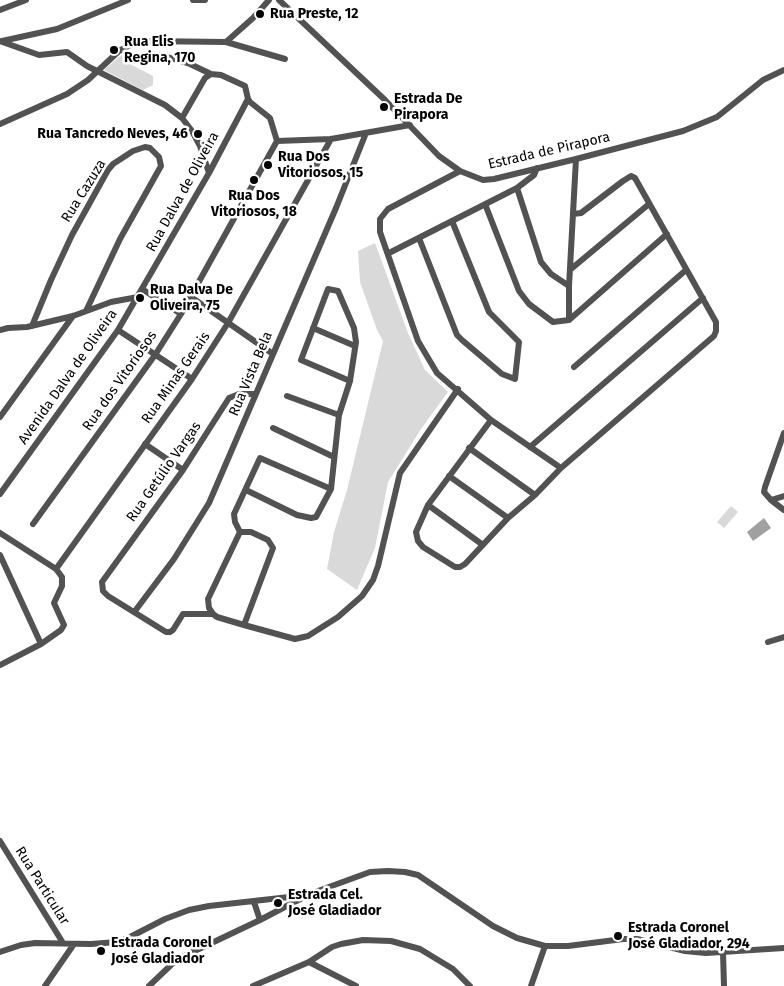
<!DOCTYPE html>
<meta charset="utf-8">
<style>
body{margin:0}
canvas{display:block;background:#fff}
</style>
<canvas width="784" height="986"></canvas>
<script>
const ctx = document.querySelector('canvas').getContext('2d');
ctx.lineJoin = 'round';
function fill(path, color) { ctx.fillStyle = color; ctx.fill(path, 'evenodd'); }
const shape = rows => new Path2D(rows.map(r => 'M' + r).join(''));
function trace(path, color, width, dash) { ctx.strokeStyle = color; ctx.lineWidth = width; ctx.lineCap = dash ? 'butt' : 'round'; ctx.setLineDash(dash || []); ctx.stroke(path); }
function label(font, color, halo, rows, align = 'center') {
  ctx.font = font + ' "Fira Sans",sans-serif'; ctx.lineWidth = 5; ctx.setLineDash([]); ctx.textBaseline = 'middle'; ctx.strokeStyle = halo; ctx.fillStyle = color; for (const [text, x, y, turn = 0] of rows) {
    ctx.save(); ctx.translate(x, y); ctx.rotate((+turn || 0) * Math.PI / 180); ctx.textAlign = isNaN(turn) ? turn : align; if (halo) ctx.strokeText(text, 0, 0); ctx.fillText(text, 0, 0); ctx.restore();
  }
}
fill(shape([
 [131,50,128,63,153,76,153,85,143,90,104,70,119,57],
 [375,243,408,333,425,370,448,392,421,429,388,482,375,548,357,590,327,569,334,532,347,490,383,341,377,330,360,282,358,251],
 [731,506,738,512,724,528,717,522]
]), '#d9d9d9');
fill(shape([
 [764,518,771,528,753,541,747,532]
]), '#a0a0a0');
trace(shape([
 [193,0,205,0],
 [279,0,385,100,439,156,460,171,483,180,494,179,576,159,683,131,717,117,763,80,784,70],
 [0,10,26,0],
 [0,41,39,55,67,52,87,66,165,105,182,118,192,131,200,146,209,173],
 [2,41,57,29,128,0],
 [226,42,253,18,269,0],
 [161,55,190,64,211,74],
 [182,118,205,78,211,74,221,75,245,86,248,99,250,102,270,118,277,141],
 [0,124,67,94,88,80,119,51,132,44,143,41,226,42,285,59],
 [277,141,331,139,410,125],
 [460,171,388,209,380,219,380,232,418,341,437,373,491,420,561,468],
 [517,188,541,262,551,274,569,286],
 [485,204,519,291,529,304,553,322,569,320,667,234],
 [419,238,457,335,462,340,502,374,515,379,519,342,489,312,452,221],
 [389,253,517,188,534,175,537,168],
 [571,269,649,204],
 [142,289,181,314],
 [191,297,273,354],
 [569,320,569,286,576,159],
 [32,326,51,280,72,235,108,170,113,164,133,151,145,147,150,148,159,157,161,166,120,239,86,311],
 [313,328,355,346],
 [0,330,8,328,27,327,73,316,111,302,138,297],
 [118,330,192,379],
 [574,367,686,270],
 [287,396,339,415],
 [0,417,73,316],
 [491,420,428,505,416,532,418,541,423,547,455,567,460,567,465,564,508,518,535,495,561,468,714,336,716,331,716,322,635,178,631,176,623,181,581,213,573,214],
 [273,428,334,457],
 [784,433,765,487,764,492,771,500,784,496],
 [145,444,183,470],
 [530,447,703,298],
 [469,448,535,495],
 [449,476,508,518],
 [246,490,297,515,311,518,316,517,331,489,339,415,350,381,356,342,354,328,338,291,328,289,301,360,350,381],
 [0,494,118,330,209,173,248,99],
 [771,500,784,510],
 [428,505,483,545],
 [33,524,155,355,181,314,277,141],
 [240,532,208,599,209,608,213,614,217,617,244,625,295,639,308,636,338,617,362,596,373,580,378,566,400,473,458,389],
 [240,532,235,522,234,514,260,458,331,489],
 [240,532,251,532,268,540,273,548,244,625],
 [0,533,56,569,62,577,62,586,54,603,64,625,61,630,41,644,0,665],
 [0,555,41,644],
 [56,569,192,379,228,323,331,139],
 [135,611,174,559,209,503,336,208,366,133],
 [213,614,183,614,173,630,170,632,166,632,108,596,103,591,102,582,183,470,229,398,239,394,255,394],
 [768,642,784,637],
 [0,841,63,943],
 [254,902,260,920],
 [0,952,21,945,35,943,91,944,117,942,130,937,165,919,189,910,209,906,307,895,370,872,388,871,405,872,418,875,493,926,517,938,545,946,568,946,623,939,637,939,685,951,706,953,784,948],
 [723,952,724,986],
 [309,962,356,986],
 [45,986,74,944],
 [149,986,171,965,180,958,260,920,304,897],
 [253,986,309,962,332,947,341,944,363,940,391,941,420,949,453,969,470,986],
 [531,986,545,946]
]), '#525252', 6);
for (const [x, y, r, color] of [
 [260,14,5,"#000"],
 [114,50,5,"#000"],
 [384,107,5,"#000"],
 [198,134,5,"#000"],
 [268,165,5,"#000"],
 [254,180,5,"#000"],
 [140,298,5,"#000"],
 [278,903,5,"#000"],
 [618,936,5,"#000"],
 [101,951,5,"#000"]
]) { const dot = new Path2D(); dot.arc(x, y, r, 0, 2 * Math.PI); ctx.fillStyle = color; ctx.fill(dot); trace(dot, '#fff', 2); }
label('bold 14px', '#000', '#fff', [
 ["Rua Preste, 12",270,14],
 ["Rua Elis",124,42],
 ["Regina, 170",124,58],
 ["Estrada De",394,99],
 ["Pirapora",394,115],
 ["Rua Tancredo Neves, 46",188,134,"right"],
 ["Rua Dos",278,157],
 ["Vitoriosos, 15",278,173],
 ["Rua Dos",254,196,"center"],
 ["Vitoriosos, 18",254,212,"center"],
 ["Rua Dalva De",150,290],
 ["Oliveira, 75",150,306],
 ["Estrada Cel.",288,895],
 ["José Gladiador",288,911],
 ["Estrada Coronel",628,928],
 ["José Gladiador, 294",628,944],
 ["Estrada Coronel",111,943],
 ["José Gladiador",111,959]
], 'left');
label('14px', '#000', '#fff', [
 ["Estrada de Pirapora",549,151,-13],
 ["Rua Cazuza",84,191,-58],
 ["Rua Dalva de Oliveira",183,192,-61],
 ["Rua Vista Bela",251,374,-67],
 ["Avenida Dalva de Oliveira",68,377,-55],
 ["Rua Minas Gerais",176,378,-55],
 ["Rua dos Vitoriosos",120,381,-55],
 ["Rua Getúlio Vargas",164,472,-55],
 ["Rua Particular",42,886,58]
]);
</script>
